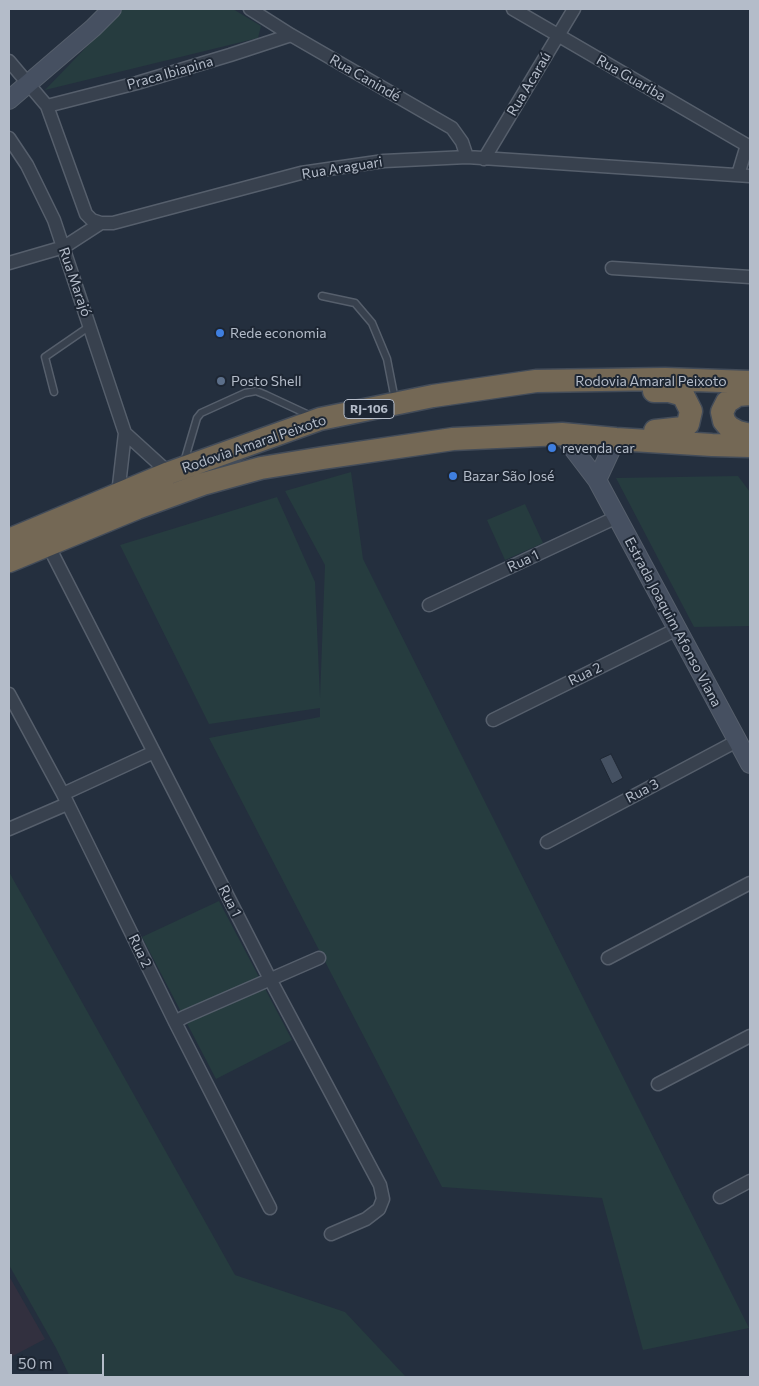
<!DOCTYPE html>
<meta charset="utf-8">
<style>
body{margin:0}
#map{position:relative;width:759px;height:1386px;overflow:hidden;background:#242f3e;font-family:Commissioner,sans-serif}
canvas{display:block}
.frame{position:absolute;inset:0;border:10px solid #b4bcc9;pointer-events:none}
.scale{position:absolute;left:10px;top:1354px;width:94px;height:22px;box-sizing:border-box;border:2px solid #b4bcc9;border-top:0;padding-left:6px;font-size:15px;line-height:18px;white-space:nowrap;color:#b4bcc9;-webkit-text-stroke:4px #1d2633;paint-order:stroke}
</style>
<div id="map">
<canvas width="759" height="1386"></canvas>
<div class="frame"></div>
<div class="scale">50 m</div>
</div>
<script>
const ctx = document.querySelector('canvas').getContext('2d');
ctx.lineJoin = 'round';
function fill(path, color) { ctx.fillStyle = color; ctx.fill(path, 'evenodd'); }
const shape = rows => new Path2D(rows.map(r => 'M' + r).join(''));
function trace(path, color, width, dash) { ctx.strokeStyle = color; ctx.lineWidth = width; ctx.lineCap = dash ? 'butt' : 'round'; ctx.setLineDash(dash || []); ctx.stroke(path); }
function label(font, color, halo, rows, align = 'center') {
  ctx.font = font + ' Commissioner,sans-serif'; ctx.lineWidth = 4; ctx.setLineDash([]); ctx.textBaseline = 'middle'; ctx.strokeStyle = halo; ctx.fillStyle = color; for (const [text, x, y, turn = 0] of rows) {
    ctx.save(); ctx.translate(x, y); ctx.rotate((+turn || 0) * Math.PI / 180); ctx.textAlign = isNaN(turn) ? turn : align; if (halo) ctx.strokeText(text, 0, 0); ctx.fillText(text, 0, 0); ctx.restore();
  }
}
fill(shape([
 [9,1276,45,1339,9,1358]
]), '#32303f');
fill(shape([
 [123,9,233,9,261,26,258,38,45,90],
 [351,472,363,559,749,1328,643,1350,602,1198,442,1187,209,738,320,717,320,708,209,724,120,545,277,497,315,582,320,698,325,565,285,491],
 [738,476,750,492,750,626,694,627,616,478],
 [525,504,543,543,505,560,487,520],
 [9,872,235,1275,345,1312,406,1377,70,1377,56,1348,9,1265],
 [219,901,292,1040,216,1079,142,937]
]), '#263c3f');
const building = shape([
 [611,754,623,778,612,784,600,759,611,754]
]);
fill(building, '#455162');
trace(building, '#1f2835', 1);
const lane = shape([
 [322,296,355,303,372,323,387,359,395,400],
 [54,392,45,357,90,326],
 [184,462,197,418,201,413,245,393,256,391,266,395,311,416]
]);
const street = shape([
 [250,9,291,35,452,128,462,142,467,157],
 [513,9,750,147],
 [9,61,47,106,86,214,92,220,101,223,113,223,301,173,384,161,467,157,750,176],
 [47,106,137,83,230,55,291,35],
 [9,138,27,165,54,220,125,433,118,494],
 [484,159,574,9],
 [738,175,747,145],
 [9,263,64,247,101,223],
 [612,268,750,277],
 [125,433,169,473],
 [48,545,270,979,380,1185,383,1199,379,1209,366,1219,331,1234],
 [429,605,617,517],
 [9,694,63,794,175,1022,270,1208],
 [493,720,677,629],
 [63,794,154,752],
 [9,829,67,804],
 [547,842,737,741],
 [608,958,750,883],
 [175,1022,184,1017,319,958],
 [658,1084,750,1036],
 [720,1197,750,1181]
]);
const secondary = shape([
 [9,100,93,28,112,9],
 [562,434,597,480,750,764],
 [597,480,616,439]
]);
const highway = shape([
 [654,391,669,391,683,395,691,411,688,424,683,428,655,431],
 [750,394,738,395,727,402,722,412,724,421,729,427,738,432,750,435],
 [9,540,169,473,320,419,433,396,536,381,665,379,750,382],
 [9,561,137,508,203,484,261,468,323,458,453,439,562,434,616,439,712,445,750,446]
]);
trace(lane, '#565f6c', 9);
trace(street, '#565f6c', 15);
trace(secondary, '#565f6c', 20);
trace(highway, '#434c59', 25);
trace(lane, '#38414e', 6);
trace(street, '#38414e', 12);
trace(secondary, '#465061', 18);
trace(highway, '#746855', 22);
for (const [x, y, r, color] of [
 [220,333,5,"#3f7fe0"],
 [221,381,5,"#5c6f8a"],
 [552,448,5,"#3f7fe0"],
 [453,476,5,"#3f7fe0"]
]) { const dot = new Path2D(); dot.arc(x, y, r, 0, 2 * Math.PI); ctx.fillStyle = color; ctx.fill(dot); trace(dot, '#1d2633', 2); }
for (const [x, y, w] of [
 [369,409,50]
]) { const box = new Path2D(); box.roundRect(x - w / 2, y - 9.5, w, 19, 4); ctx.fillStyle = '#1d2633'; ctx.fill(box); trace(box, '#b4bcc9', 1); }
label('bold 12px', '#b4bcc9', null, [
 ["RJ-106",369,409]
]);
label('14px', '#b4bcc9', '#1d2633', [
 ["Praca Ibiapina",170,73,-16],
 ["Rua Canindé",365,78,30],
 ["Rua Guariba",631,78,30],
 ["Rua Acaraú",529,84,-59],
 ["Rua Araguari",342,168,-9],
 ["Rua Marajó",75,282,71],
 ["Rodovia Amaral Peixoto",651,381],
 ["Rodovia Amaral Peixoto",254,444,-19],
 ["Rua 1",523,561,-25],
 ["Estrada Joaquim Afonso Viana",673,622,62],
 ["Rua 2",585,674,-26],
 ["Rua 3",642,791,-28],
 ["Rua 1",230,901,63],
 ["Rua 2",140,951,64]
]);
label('14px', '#b4bcc9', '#1d2633', [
 ["Rede economia",230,333],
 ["Posto Shell",231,381],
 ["revenda car",562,448],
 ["Bazar São José",463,476]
], 'left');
</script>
